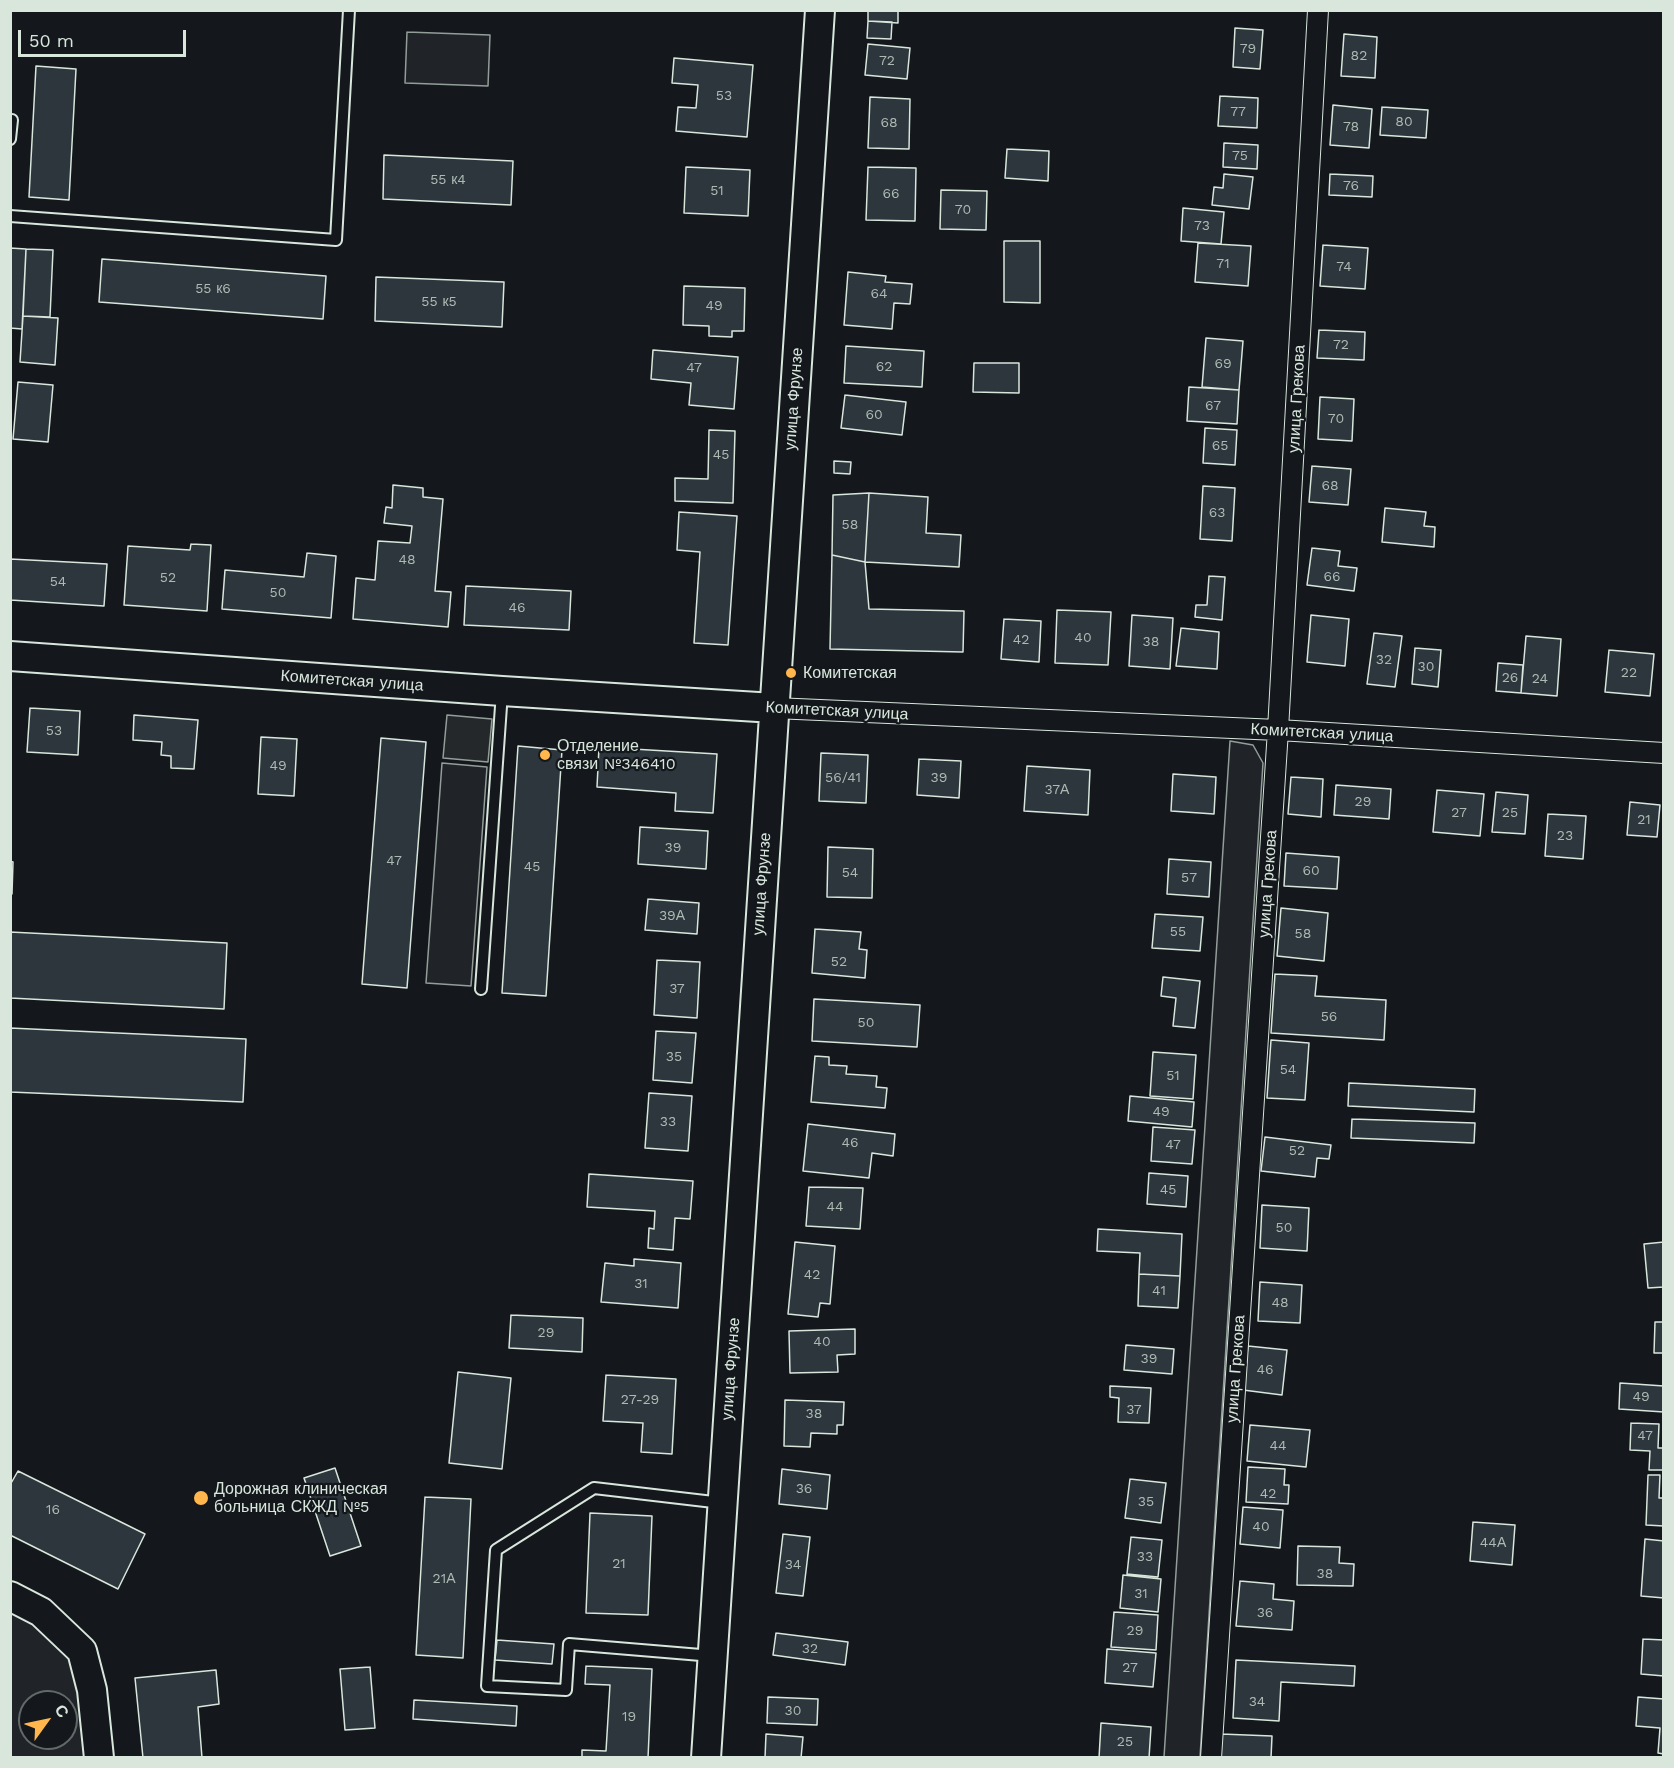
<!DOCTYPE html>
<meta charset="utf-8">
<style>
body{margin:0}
#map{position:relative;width:1674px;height:1768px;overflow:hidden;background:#14181c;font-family:"Work Sans",sans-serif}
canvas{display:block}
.frame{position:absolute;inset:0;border:12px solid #d8e6dc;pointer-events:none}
.north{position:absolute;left:18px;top:1690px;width:60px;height:60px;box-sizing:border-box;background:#14181c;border:2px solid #626a69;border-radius:50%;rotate:57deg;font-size:16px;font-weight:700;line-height:24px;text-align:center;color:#d8e6dc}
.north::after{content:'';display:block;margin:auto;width:21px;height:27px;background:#ffb74d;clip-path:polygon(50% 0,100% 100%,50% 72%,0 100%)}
.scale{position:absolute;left:18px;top:30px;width:168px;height:27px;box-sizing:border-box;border:3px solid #d8e6dc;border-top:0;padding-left:8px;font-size:18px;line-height:21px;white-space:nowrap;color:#d8e6dc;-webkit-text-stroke:4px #14181c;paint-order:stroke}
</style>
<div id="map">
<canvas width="1674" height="1768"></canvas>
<div class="frame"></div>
<div class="north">С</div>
<div class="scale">50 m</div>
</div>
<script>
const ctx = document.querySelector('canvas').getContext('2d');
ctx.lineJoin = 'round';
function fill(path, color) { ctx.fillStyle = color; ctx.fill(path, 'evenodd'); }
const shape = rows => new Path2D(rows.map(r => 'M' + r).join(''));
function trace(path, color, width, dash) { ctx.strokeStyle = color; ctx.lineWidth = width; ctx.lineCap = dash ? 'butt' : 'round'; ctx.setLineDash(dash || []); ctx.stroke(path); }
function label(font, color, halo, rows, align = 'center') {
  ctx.font = font + ' "Work Sans",sans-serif'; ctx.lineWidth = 4.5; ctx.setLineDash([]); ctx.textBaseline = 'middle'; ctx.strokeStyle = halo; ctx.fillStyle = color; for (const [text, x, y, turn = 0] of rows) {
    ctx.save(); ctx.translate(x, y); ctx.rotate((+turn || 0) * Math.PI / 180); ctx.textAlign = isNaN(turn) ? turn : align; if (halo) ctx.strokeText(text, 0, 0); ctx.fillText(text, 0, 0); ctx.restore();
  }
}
const green = shape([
 [407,32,490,35,488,86,405,83,407,32],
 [1230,741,1253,745,1263,763,1200,1757,1164,1757,1230,741],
 [442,763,487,767,471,986,426,983,442,763],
 [10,1607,62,1645,72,1664,85,1704,89,1757,11,1757,10,1607],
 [30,1702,66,1702,66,1738,30,1738,30,1702]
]);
fill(green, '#202428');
trace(green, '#939e99', 1.5);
const parking = shape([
 [447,715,492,719,488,762,443,758,447,715]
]);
fill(parking, '#24282b');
trace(parking, '#939e99', 1.5);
const building = shape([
 [868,10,898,10,898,23,868,21,868,10],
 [868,21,892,22,891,39,867,38,868,21],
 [1235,28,1263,30,1260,69,1233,67,1235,28],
 [1344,34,1377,37,1375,78,1341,76,1344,34],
 [868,44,910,48,907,79,865,75,868,44],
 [674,58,753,65,747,137,676,131,678,107,696,108,698,85,672,83,674,58],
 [36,66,76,69,69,200,29,197,36,66],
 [1220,96,1258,98,1257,128,1218,126,1220,96],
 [870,97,910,99,909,149,868,148,870,97],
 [1333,105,1372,109,1369,148,1330,145,1333,105],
 [1382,107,1428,110,1426,138,1380,135,1382,107],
 [1224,143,1258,145,1257,169,1223,167,1224,143],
 [1007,149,1049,151,1048,181,1005,178,1007,149],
 [384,155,513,161,511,205,383,199,384,155],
 [686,167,750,170,748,216,684,213,686,167],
 [868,167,916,168,915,221,866,220,868,167],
 [1224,174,1253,177,1249,209,1212,205,1214,187,1223,188,1224,174],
 [1330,174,1373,176,1372,197,1329,195,1330,174],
 [941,190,987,191,986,230,940,229,941,190],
 [1183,208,1224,212,1221,244,1181,241,1183,208],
 [1004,241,1040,241,1040,303,1004,302,1004,241],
 [1198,243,1251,246,1248,286,1195,282,1198,243],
 [1323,245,1368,248,1365,289,1320,286,1323,245],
 [10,248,26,249,22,329,10,328,10,248],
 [26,249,53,250,50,317,23,316,26,249],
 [102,259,326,276,323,319,99,302,102,259],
 [848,272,886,276,885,282,912,284,910,304,894,303,892,329,844,325,848,272],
 [376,277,504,282,502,327,375,321,376,277],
 [684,286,745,288,744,331,732,331,732,337,709,336,709,326,683,325,684,286],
 [23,316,58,318,55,365,20,362,23,316],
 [1319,330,1365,332,1364,360,1317,358,1319,330],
 [1206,338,1243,341,1239,390,1202,387,1206,338],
 [846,346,924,351,922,387,844,383,846,346],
 [653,350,738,357,734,409,689,405,691,383,651,379,653,350],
 [974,363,1019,363,1019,393,973,392,974,363],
 [18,382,53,385,48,442,13,439,18,382],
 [1189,387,1239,390,1237,424,1187,421,1189,387],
 [845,395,906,402,902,435,841,428,845,395],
 [1320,397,1354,399,1352,441,1318,439,1320,397],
 [1205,428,1237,430,1235,465,1203,463,1205,428],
 [709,430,735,431,733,503,675,501,675,478,708,479,709,430],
 [834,461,851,462,850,474,834,473,834,461],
 [1312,466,1351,469,1348,505,1309,502,1312,466],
 [393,485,423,488,423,497,443,499,435,591,451,592,448,627,353,619,356,578,375,580,378,541,410,543,412,526,384,523,386,507,392,508,393,485],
 [1203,486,1235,488,1232,541,1200,539,1203,486],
 [869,493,865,562,832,555,833,495,869,493],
 [869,493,928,497,926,533,961,535,959,567,865,562,869,493],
 [1385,508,1426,512,1424,526,1435,527,1434,547,1382,542,1385,508],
 [679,512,737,516,728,645,694,643,700,552,677,550,679,512],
 [191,544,211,545,207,611,124,605,128,546,190,550,191,544],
 [1312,548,1340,551,1338,566,1357,568,1354,591,1307,585,1312,548],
 [307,553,336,556,331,618,222,609,225,570,304,577,307,553],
 [832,555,865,562,869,609,964,611,963,652,830,649,832,555],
 [10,559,107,564,104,606,10,600,10,559],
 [1209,576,1225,577,1222,620,1195,617,1196,605,1207,605,1209,576],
 [466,586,571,591,569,630,464,625,466,586],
 [1057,610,1111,612,1108,665,1055,663,1057,610],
 [1132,615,1173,618,1170,669,1129,666,1132,615],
 [1311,615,1349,619,1345,666,1307,662,1311,615],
 [1004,619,1041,621,1039,662,1001,659,1004,619],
 [1181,628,1219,632,1217,669,1176,666,1181,628],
 [1374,633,1402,636,1395,687,1367,684,1374,633],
 [1526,636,1561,639,1557,696,1521,693,1526,636],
 [1415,648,1441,650,1438,687,1412,684,1415,648],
 [1609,650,1654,654,1650,696,1605,692,1609,650],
 [1498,663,1523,665,1521,693,1496,691,1498,663],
 [30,708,80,711,78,755,27,752,30,708],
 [134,715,198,720,194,769,171,768,171,756,161,755,162,742,133,740,134,715],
 [261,737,297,739,294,796,258,794,261,737],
 [381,738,426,742,407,988,362,984,381,738],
 [518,746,562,750,546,996,502,993,518,746],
 [599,747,717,754,713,813,675,811,676,793,597,787,599,747],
 [821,753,868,755,866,803,819,801,821,753],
 [919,759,961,761,959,798,917,795,919,759],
 [1027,766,1090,770,1088,815,1024,811,1027,766],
 [1173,774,1216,777,1214,814,1171,811,1173,774],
 [1291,777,1323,779,1321,817,1288,814,1291,777],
 [1336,785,1391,789,1389,819,1334,815,1336,785],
 [1437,790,1484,794,1480,836,1433,832,1437,790],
 [1496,792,1528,795,1525,834,1492,832,1496,792],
 [1630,802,1660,805,1657,837,1627,835,1630,802],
 [1548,814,1586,816,1583,859,1545,856,1548,814],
 [640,827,708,831,706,869,638,864,640,827],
 [828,847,873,849,872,898,827,897,828,847],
 [1286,853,1339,857,1337,889,1284,886,1286,853],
 [1169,859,1211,862,1209,897,1167,894,1169,859],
 [10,861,13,862,12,894,10,894,10,861],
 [648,899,699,903,697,934,645,930,648,899],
 [1281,908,1328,913,1324,961,1277,956,1281,908],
 [1155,914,1203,917,1200,951,1152,948,1155,914],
 [815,929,861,932,859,949,867,950,865,978,812,973,815,929],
 [10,932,227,943,224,1009,10,998,10,932],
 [657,960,700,962,697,1018,654,1015,657,960],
 [1275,974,1317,976,1315,996,1386,1000,1384,1040,1271,1033,1275,974],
 [1163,977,1200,981,1195,1028,1173,1026,1176,998,1161,996,1163,977],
 [814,999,920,1005,917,1047,812,1041,814,999],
 [10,1028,246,1039,243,1102,10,1092,10,1028],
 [656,1031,696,1033,692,1083,653,1080,656,1031],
 [1271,1040,1309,1043,1305,1100,1267,1098,1271,1040],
 [1153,1052,1196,1055,1193,1099,1150,1096,1153,1052],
 [815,1056,829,1057,829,1065,847,1066,846,1074,877,1076,876,1087,887,1088,885,1108,811,1102,815,1056],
 [1349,1083,1475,1089,1474,1112,1348,1106,1349,1083],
 [649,1093,692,1096,688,1151,645,1148,649,1093],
 [1130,1096,1194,1102,1192,1127,1128,1121,1130,1096],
 [1352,1119,1475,1123,1474,1143,1351,1138,1352,1119],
 [808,1124,895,1134,893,1156,872,1153,869,1178,803,1171,808,1124],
 [1153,1127,1195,1130,1192,1164,1151,1161,1153,1127],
 [1265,1137,1331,1145,1329,1159,1317,1158,1315,1177,1261,1171,1265,1137],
 [1149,1173,1188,1176,1186,1207,1147,1204,1149,1173],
 [589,1174,693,1181,690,1219,675,1218,673,1250,648,1248,649,1228,654,1229,655,1211,587,1207,589,1174],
 [809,1187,863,1188,860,1229,806,1226,809,1187],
 [1262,1205,1309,1208,1307,1251,1260,1248,1262,1205],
 [1098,1229,1182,1234,1180,1276,1139,1274,1140,1253,1097,1251,1098,1229],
 [795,1242,835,1246,830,1304,820,1303,818,1317,788,1314,795,1242],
 [1664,1242,1664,1287,1648,1288,1644,1244,1664,1242],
 [634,1259,681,1263,678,1308,601,1302,605,1263,634,1266,634,1259],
 [1139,1274,1180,1276,1178,1308,1138,1306,1139,1274],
 [1260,1282,1302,1285,1300,1323,1258,1321,1260,1282],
 [511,1315,583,1318,582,1352,509,1348,511,1315],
 [1655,1322,1664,1322,1664,1353,1654,1353,1655,1322],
 [855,1329,855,1354,837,1355,838,1372,790,1373,789,1331,855,1329],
 [1126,1345,1174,1349,1172,1374,1124,1370,1126,1345],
 [1248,1346,1287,1350,1282,1395,1243,1390,1248,1346],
 [458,1372,511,1378,502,1469,449,1463,458,1372],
 [606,1375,676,1379,672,1454,641,1452,643,1423,603,1421,606,1375],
 [1620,1383,1664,1386,1664,1412,1619,1409,1620,1383],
 [1110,1386,1151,1388,1149,1423,1118,1422,1119,1398,1110,1397,1110,1386],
 [785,1400,844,1402,843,1425,837,1425,837,1434,811,1433,810,1447,784,1446,785,1400],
 [1631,1423,1659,1424,1658,1448,1664,1448,1664,1470,1649,1470,1650,1451,1630,1450,1631,1423],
 [1250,1425,1310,1430,1306,1467,1247,1461,1250,1425],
 [1248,1467,1285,1469,1284,1485,1289,1485,1288,1504,1246,1502,1248,1467],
 [335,1468,361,1546,330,1556,304,1478,335,1468],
 [782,1469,830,1475,827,1509,779,1504,782,1469],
 [18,1471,145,1534,118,1589,10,1535,10,1485,18,1471],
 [1648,1475,1660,1475,1659,1498,1664,1498,1664,1526,1646,1525,1648,1475],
 [1130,1479,1166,1483,1161,1523,1125,1518,1130,1479],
 [425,1497,471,1499,463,1658,416,1655,425,1497],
 [1243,1507,1283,1510,1280,1548,1240,1544,1243,1507],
 [590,1513,652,1516,648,1615,586,1613,590,1513],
 [1473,1522,1515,1525,1512,1565,1470,1561,1473,1522],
 [783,1534,810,1537,803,1596,776,1593,783,1534],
 [1131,1537,1162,1540,1158,1577,1127,1574,1131,1537],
 [1645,1539,1664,1541,1664,1598,1641,1596,1645,1539],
 [1298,1546,1340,1547,1339,1563,1354,1564,1353,1586,1297,1585,1298,1546],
 [1123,1575,1161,1579,1158,1612,1120,1608,1123,1575],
 [1240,1581,1274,1584,1273,1599,1294,1601,1292,1630,1236,1626,1240,1581],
 [1114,1612,1158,1615,1156,1650,1111,1647,1114,1612],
 [776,1633,848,1642,845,1665,773,1655,776,1633],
 [1643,1639,1664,1640,1664,1676,1641,1674,1643,1639],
 [497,1640,554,1644,552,1664,495,1660,497,1640],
 [1107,1649,1156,1653,1153,1687,1105,1683,1107,1649],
 [1236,1660,1355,1666,1354,1686,1281,1682,1279,1721,1233,1718,1236,1660],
 [586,1666,652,1669,648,1758,582,1758,582,1750,606,1751,610,1685,585,1684,586,1666],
 [370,1667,375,1728,345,1730,340,1669,370,1667],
 [216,1670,219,1704,198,1707,202,1758,143,1758,135,1678,216,1670],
 [768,1697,818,1699,817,1725,767,1723,768,1697],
 [1638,1697,1664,1699,1664,1754,1658,1753,1660,1728,1636,1726,1638,1697],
 [414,1700,517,1706,516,1726,413,1719,414,1700],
 [1101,1723,1151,1727,1149,1758,1099,1758,1101,1723],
 [766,1734,803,1737,801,1758,765,1758,766,1734],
 [1221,1734,1272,1736,1271,1758,1220,1758,1221,1734]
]);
fill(building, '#2c363c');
trace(building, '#d8e6dc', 1.5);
const lane = shape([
 [10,120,12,120,10,139],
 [10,216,336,240,349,10],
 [481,989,502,692],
 [713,1656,569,1644,566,1690,487,1686,496,1550,594,1488,722,1503]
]);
const street = shape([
 [774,708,1278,730,1664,753],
 [1211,1758,1278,730,1318,10]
]);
const secondary = shape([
 [10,656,502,691,774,708],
 [10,1596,41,1612,82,1651,92,1690,99,1758],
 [706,1758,820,10]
]);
trace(lane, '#d8e6dc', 14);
trace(street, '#d8e6dc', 22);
trace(secondary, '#d8e6dc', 32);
trace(lane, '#14181c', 10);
trace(street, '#14181c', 20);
trace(secondary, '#14181c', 28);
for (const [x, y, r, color] of [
 [791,673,6,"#ffb74d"],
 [545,755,6,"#ffb74d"],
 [201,1498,8,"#ffb74d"]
]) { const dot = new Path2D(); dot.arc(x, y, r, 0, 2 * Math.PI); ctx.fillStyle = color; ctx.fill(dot); trace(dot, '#14181c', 2); }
label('14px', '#adbab4', null, [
 ["79",1248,49],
 ["82",1359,56],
 ["72",887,61],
 ["53",724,96],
 ["77",1238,112],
 ["80",1404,122],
 ["68",889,123],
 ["78",1351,127],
 ["75",1240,156],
 ["55 к4",448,180],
 ["76",1351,186],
 ["51",717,191],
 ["66",891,194],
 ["70",963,210],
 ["73",1202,226],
 ["71",1223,264],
 ["74",1344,267],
 ["55 к6",213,289],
 ["64",879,294],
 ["55 к5",439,302],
 ["49",714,306],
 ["72",1341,345],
 ["69",1223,364],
 ["62",884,367],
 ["47",694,368],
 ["67",1213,406],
 ["60",874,415],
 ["70",1336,419],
 ["65",1220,446],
 ["45",721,455],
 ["68",1330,486],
 ["63",1217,513],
 ["58",850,525],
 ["48",407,560],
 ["66",1332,577],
 ["52",168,578],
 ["54",58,582],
 ["50",278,593],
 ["46",517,608],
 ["40",1083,638],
 ["42",1021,640],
 ["38",1151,642],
 ["32",1384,660],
 ["30",1426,667],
 ["22",1629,673],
 ["26",1510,678],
 ["24",1540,679],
 ["53",54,731],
 ["49",278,766],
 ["56/41",843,778],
 ["39",939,778],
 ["37А",1057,790],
 ["29",1363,802],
 ["27",1459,813],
 ["25",1510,813],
 ["21",1644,820],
 ["23",1565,836],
 ["39",673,848],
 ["47",394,861],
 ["45",532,867],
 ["60",1311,871],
 ["54",850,873],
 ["57",1189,878],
 ["39А",672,916],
 ["55",1178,932],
 ["58",1303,934],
 ["52",839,962],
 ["37",677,989],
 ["56",1329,1017],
 ["50",866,1023],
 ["35",674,1057],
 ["54",1288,1070],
 ["51",1173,1076],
 ["49",1161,1112],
 ["33",668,1122],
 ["46",850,1143],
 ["47",1173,1145],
 ["52",1297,1151],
 ["45",1168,1190],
 ["44",835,1207],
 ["50",1284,1228],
 ["42",812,1275],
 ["31",641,1284],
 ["41",1159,1291],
 ["48",1280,1303],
 ["29",546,1333],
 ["40",822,1342],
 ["39",1149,1359],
 ["46",1265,1370],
 ["49",1641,1397],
 ["27-29",640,1400],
 ["37",1134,1410],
 ["38",814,1414],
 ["47",1645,1436],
 ["44",1278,1446],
 ["36",804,1489],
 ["42",1268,1494],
 ["35",1146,1502],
 ["16",53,1510],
 ["40",1261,1527],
 ["44А",1493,1543],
 ["33",1145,1557],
 ["21",619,1564],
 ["34",793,1565],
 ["38",1325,1574],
 ["21А",444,1579],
 ["31",1141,1594],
 ["36",1265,1613],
 ["29",1135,1631],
 ["32",810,1649],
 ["27",1130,1668],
 ["34",1257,1702],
 ["30",793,1711],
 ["19",629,1717],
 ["25",1125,1742]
]);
label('16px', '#d8e6dc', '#14181c', [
 ["улица Фрунзе",794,399,-86],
 ["улица Грекова",1297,399,-87],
 ["Комитетская улица",352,681,4],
 ["Комитетская улица",837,711,3],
 ["Комитетская улица",1322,733,3],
 ["улица Фрунзе",762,884,-86],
 ["улица Грекова",1268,884,-86],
 ["улица Фрунзе",731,1369,-86],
 ["улица Грекова",1236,1369,-86]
]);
label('16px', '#d8e6dc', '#14181c', [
 ["Комитетская",803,673],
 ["Отделение",557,746],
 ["связи №346410",557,764],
 ["Дорожная клиническая",214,1489],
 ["больница СКЖД №5",214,1507]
], 'left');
</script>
